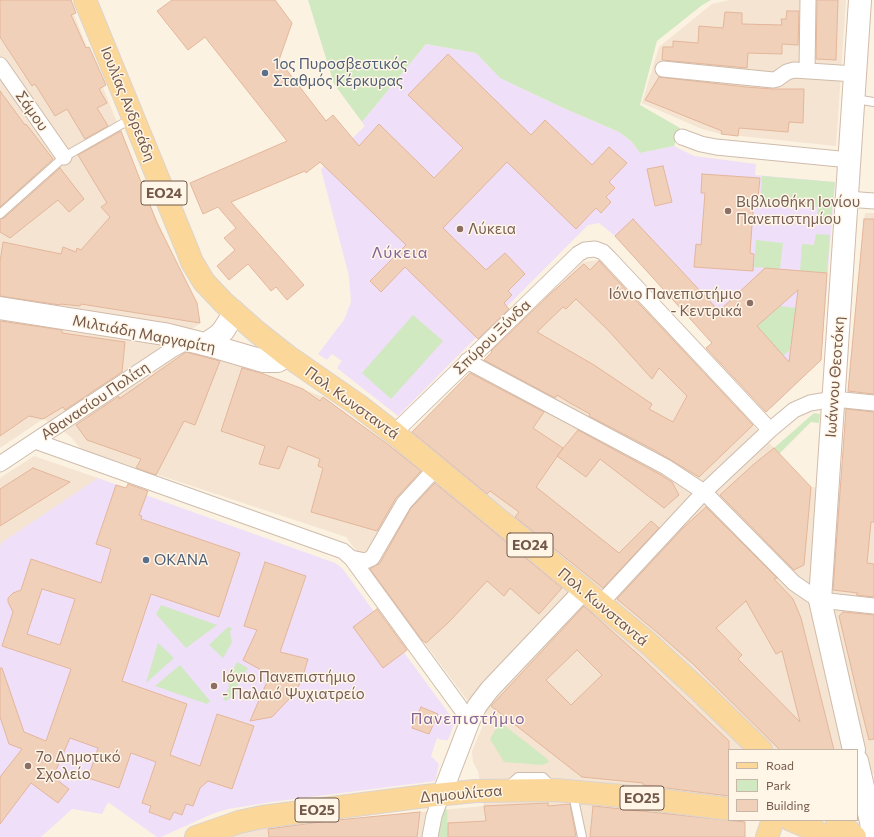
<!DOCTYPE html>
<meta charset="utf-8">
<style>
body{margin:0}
#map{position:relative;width:874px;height:837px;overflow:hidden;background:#fcf2e2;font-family:Commissioner,sans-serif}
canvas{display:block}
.legend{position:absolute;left:728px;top:749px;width:130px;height:72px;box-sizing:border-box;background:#fff6e8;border:1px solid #c7b7a8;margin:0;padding:5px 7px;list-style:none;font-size:12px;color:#735849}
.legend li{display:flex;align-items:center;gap:8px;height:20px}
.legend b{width:20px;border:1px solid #c7b7a8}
</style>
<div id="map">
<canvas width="874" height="837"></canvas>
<ul class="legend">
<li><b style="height:5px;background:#fbd79a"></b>Road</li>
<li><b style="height:11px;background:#d1e9c1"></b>Park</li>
<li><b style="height:11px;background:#f1d0ba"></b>Building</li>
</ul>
</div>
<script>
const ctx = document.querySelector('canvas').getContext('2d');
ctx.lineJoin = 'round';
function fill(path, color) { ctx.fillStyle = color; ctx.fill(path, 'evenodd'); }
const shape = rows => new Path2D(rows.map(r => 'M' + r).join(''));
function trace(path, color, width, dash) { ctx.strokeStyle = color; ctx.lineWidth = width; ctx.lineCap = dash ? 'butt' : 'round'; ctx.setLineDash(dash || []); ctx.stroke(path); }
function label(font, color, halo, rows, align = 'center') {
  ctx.font = font + ' Commissioner,sans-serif'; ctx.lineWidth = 3; ctx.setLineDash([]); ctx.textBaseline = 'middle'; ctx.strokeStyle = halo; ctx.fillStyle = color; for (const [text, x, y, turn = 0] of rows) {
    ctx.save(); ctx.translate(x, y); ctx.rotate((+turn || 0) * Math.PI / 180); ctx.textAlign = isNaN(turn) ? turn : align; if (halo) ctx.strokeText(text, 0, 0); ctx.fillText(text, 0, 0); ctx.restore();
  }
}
fill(shape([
 [0,0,68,0,148,200,170,249,200,323,174,343,263,374,323,397,394,449,582,262,600,260,810,487,840,489,848,388,865,213,874,213,874,774,857,778,857,750,729,750,729,820,745,820,745,837,220,837,237,830,484,806,478,771,473,762,472,751,484,723,346,537,89,452,81,449,71,437,53,424,43,419,0,448],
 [730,0,846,0,836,146,721,134,702,129,642,103,659,47,712,4],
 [34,456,98,478,2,543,0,547,0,478]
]), '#f4e4d1');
fill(shape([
 [426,44,476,53,500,78,561,107,619,132,631,141,640,153,674,146,694,156,756,164,755,175,835,182,821,360,771,408,615,236,599,223,588,225,398,416,337,368,342,361,332,354,327,360,318,354,344,320,351,302,349,276,321,169,365,126,362,122],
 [98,478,335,563,342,568,455,722,448,740,442,740,437,738,431,756,439,764,435,781,271,802,228,809,212,814,161,837,157,837,108,802,102,814,72,809,41,837,0,837,0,547,1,543]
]), '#efdff8');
fill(shape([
 [308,0,711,0,701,6,657,41,640,105,680,128,674,146,640,153,631,141,619,132,561,107,500,78,476,53,426,44,362,122,334,84],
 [762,176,835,182,831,222,817,220,818,207,760,202],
 [816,234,830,235,827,273,800,271,802,244,814,245],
 [756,240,783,243,780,269,754,267],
 [780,306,796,308,790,350,783,356,757,326],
 [413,315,443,341,391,399,362,373],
 [814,413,820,414,819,423,811,422,779,454,774,448],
 [161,605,217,625,186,648,156,614],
 [228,627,232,628,230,632,232,642,223,658,209,645],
 [158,643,174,658,146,683],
 [237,662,248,668,235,689,237,693,226,701,223,700,229,687,228,680],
 [180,665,210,701,207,704,155,686],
 [500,722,546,758,549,762,543,765,504,762,490,739],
 [447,809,448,837,438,837,444,810]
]), '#d1e9c1');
const building = shape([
 [0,0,71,0,76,13,71,15,86,48,89,47,95,60,106,85,99,89,107,103,97,108,108,126,85,139,67,109,55,116,35,84,32,86,0,37,0,0],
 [172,0,275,0,292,23,279,60,326,121,333,115,359,146,379,124,434,178,463,148,408,95,448,54,531,135,545,120,592,165,609,147,627,163,609,182,615,188,606,197,611,202,601,213,596,208,576,229,507,162,443,228,486,270,505,253,525,274,508,291,512,295,504,303,509,309,478,339,405,267,381,292,370,281,406,245,320,162,306,173,305,171,231,202,304,285,287,300,276,287,271,291,248,264,229,280,217,266,235,250,224,238,236,228,218,207,203,214,190,183,287,141,205,37,188,50,157,11,172,0],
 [817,0,838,0,836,60,816,59,817,0],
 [787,11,799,11,798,45,782,44,782,54,748,53,747,68,662,60,663,47,673,47,673,41,698,43,699,26,723,28,725,12,742,13,742,24,782,25,781,19,786,19,787,11],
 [659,77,746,87,772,89,804,89,803,123,789,122,788,132,739,128,738,136,721,134,722,131,645,100,659,77],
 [0,91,25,125,26,124,53,159,0,207,0,91],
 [121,131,157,223,197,303,200,323,81,304,80,306,60,304,60,305,0,296,0,262,3,242,61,254,63,247,76,252,77,248,81,250,110,217,101,207,107,203,78,155,121,131],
 [663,166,672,202,655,206,647,169,663,166],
 [60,168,84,199,69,212,58,200,10,238,0,232,0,219,4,218,60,168],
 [702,174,760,178,758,197,754,197,750,253,754,254,753,271,694,267,696,244,701,245,705,193,701,193,702,174],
 [633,219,719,311,765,268,827,273,821,360,766,412,706,348,712,343,615,236,633,219],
 [798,290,789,362,757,326,798,290],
 [864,219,874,219,874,394,848,391,864,219],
 [599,261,753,425,699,477,656,451,589,416,590,414,570,403,557,395,555,398,484,360,492,352,491,351,549,295,584,264,590,270,599,261],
 [576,299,608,330,652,379,659,368,687,396,673,422,649,409,652,404,594,365,537,332,563,307,566,309,576,299],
 [0,321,62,330,62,333,125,342,122,372,65,410,63,407,43,419,29,416,0,436,0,321],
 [186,352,220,361,195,425,184,421,156,475,136,468,141,459,87,440,76,425,119,396,119,399,186,352],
 [242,368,261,373,303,389,320,401,323,397,386,443,421,471,396,498,377,531,311,512,323,468,318,466,320,459,288,446,279,469,259,464,265,446,221,431,242,368],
 [470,373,544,412,533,428,563,448,536,487,619,553,651,521,659,528,603,588,515,517,519,512,490,491,487,494,412,432,470,373],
 [846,409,874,412,874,522,871,522,867,563,874,564,874,597,856,595,858,593,833,590,846,409],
 [578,430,661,475,672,482,679,495,664,508,600,459,586,477,557,456,578,430],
 [774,448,811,487,804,565,794,570,720,495,754,464,774,448],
 [33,468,70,482,0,526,0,489,33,468],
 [435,483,562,588,539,614,510,588,504,596,487,581,449,622,426,643,422,640,370,569,380,563,411,508,435,483],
 [128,484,148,491,139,515,142,516,141,519,240,553,219,617,151,594,122,681,187,704,170,755,200,766,217,714,254,726,232,789,208,781,200,788,193,806,186,804,182,815,174,812,170,820,149,812,151,806,142,803,156,762,131,753,119,788,88,778,98,748,70,738,53,777,69,789,58,803,31,783,0,824,0,777,22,749,9,744,0,717,0,668,2,668,24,732,46,741,71,669,2,646,13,612,8,602,8,598,13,593,21,590,31,559,101,583,111,549,96,544,116,485,126,488,128,484],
 [42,589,75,599,60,645,27,634,42,589],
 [706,507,777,578,774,579,793,599,801,618,834,750,780,750,693,664,659,634,617,599,683,528,706,507],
 [746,601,776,654,782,651,800,722,738,659,742,655,716,628,746,601],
 [265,562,306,576,280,652,308,659,301,682,291,697,272,717,250,721,270,675,243,660,257,630,244,626,265,562],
 [584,606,642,658,729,741,729,796,643,785,643,783,582,777,491,706,584,606],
 [577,650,602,675,571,705,546,680,577,650],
 [377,609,407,650,383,668,353,627,377,609],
 [843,612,874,615,874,739,869,740,856,688,839,616,843,612],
 [421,707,438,714,429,734,412,728,421,707],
 [548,803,548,806,570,804,576,837,448,837,448,823,486,821,484,806,548,803],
 [593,806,745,822,745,837,590,837,593,806],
 [420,812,417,837,269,837,268,829,327,821,420,812]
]);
fill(building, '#f1d0ba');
trace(building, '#e4b69a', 1);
const service = shape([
 [855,99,874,102],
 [0,214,64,157,122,124,134,119],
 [508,786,518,777,543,777,552,786],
 [575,804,582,837]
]);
const minor = shape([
 [0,65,64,157],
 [663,69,773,80,777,79,787,72,794,70,855,74],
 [807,71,808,0],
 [682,137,701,144,716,147,850,160],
 [847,199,874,201],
 [467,361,666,467,704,492,794,583,810,594,820,600,874,606],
 [394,433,578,254,585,250,595,249,603,252,609,258,770,430],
 [35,441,343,551,352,559,470,721],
 [0,464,173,349,190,340],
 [351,558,365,561,372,558,404,503,436,468],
 [600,604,704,492,770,430,794,410,810,403,834,399,874,403],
 [430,837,434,816,442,794]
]);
const tertiary = shape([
 [442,794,470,721,477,706,490,689,584,590]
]);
const secondary = shape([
 [0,308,164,334,212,346,263,361,278,361,286,355],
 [206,344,218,336,223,331,230,320,233,311],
 [854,750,820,600,860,0],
 [857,761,874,835]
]);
const primary = shape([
 [85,0,187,249,192,262,204,282,224,303,257,332,286,355,358,405,394,433,648,643,700,691,761,750],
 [791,820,814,830,826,837],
 [837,820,855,837],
 [196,837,239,822,262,817,426,796,475,791,555,790,644,798,729,809],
 [767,837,773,820]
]);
trace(service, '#cfbcac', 10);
trace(minor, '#cfbcac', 17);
trace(tertiary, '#cfbcac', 21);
trace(secondary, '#d2bba9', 24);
trace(primary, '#dbd4d0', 24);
trace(service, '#fff', 8);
trace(minor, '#fff', 15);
trace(tertiary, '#fff', 19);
trace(secondary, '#fff', 22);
trace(primary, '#fbd79a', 22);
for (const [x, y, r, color] of [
 [265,73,4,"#5c6f8a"],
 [728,211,4,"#8d6e63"],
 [460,229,4,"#8d6e63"],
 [750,303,4,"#8d6e63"],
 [146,560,4,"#5c6f8a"],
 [214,686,4,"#8d6e63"],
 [28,766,4,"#8d6e63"]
]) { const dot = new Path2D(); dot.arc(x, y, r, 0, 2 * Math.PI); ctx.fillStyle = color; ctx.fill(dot); trace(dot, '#fff6e8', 1.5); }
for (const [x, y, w] of [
 [164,193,46],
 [530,545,46],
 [642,798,44],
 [317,810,44]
]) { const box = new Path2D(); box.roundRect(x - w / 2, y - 12, w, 24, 3); ctx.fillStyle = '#fff6e8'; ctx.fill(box); trace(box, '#735849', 1); }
label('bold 14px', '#735849', null, [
 ["ΕΟ24",164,193],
 ["ΕΟ24",530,545],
 ["ΕΟ25",642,798],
 ["ΕΟ25",317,810]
]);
label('15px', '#4e5e75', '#fff6e8', [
 ["1ος Πυροσβεστικός",273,64],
 ["Σταθμός Κέρκυρας",273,81],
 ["ΟΚΑΝΑ",154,560]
], 'left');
label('15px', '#735849', '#fff6e8', [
 ["Ιουλίας Ανδρεάδη",128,104,68],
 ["Σάμου",32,111,55],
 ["Μιλτιάδη Μαργαρίτη",144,334,11],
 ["Σπύρου Ξύνδα",492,337,-44],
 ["Ιωάννου Θεοτόκη",835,377,-86],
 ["Αθανασίου Πολίτη",95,401,-34],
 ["Πολ. Κωνσταντά",352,403,36],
 ["Πολ. Κωνσταντά",603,607,40],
 ["Δημουλίτσα",461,794,-5]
]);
label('15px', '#785e54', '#fff6e8', [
 ["Βιβλιοθήκη Ιονίου",736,202],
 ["Πανεπιστημίου",736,219],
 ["Λύκεια",468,229],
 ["Ιόνιο Πανεπιστήμιο",742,294,"right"],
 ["- Κεντρικά",742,311,"right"],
 ["Ιόνιο Πανεπιστήμιο",222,677],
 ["- Παλαιό Ψυχιατρείο",222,694],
 ["7ο Δημοτικό",36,757],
 ["Σχολείο",36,774]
], 'left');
ctx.letterSpacing = '1px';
label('16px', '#866497', '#fff6e8', [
 ["Λύκεια",400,253],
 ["Πανεπιστήμιο",468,719]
]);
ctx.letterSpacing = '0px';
</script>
